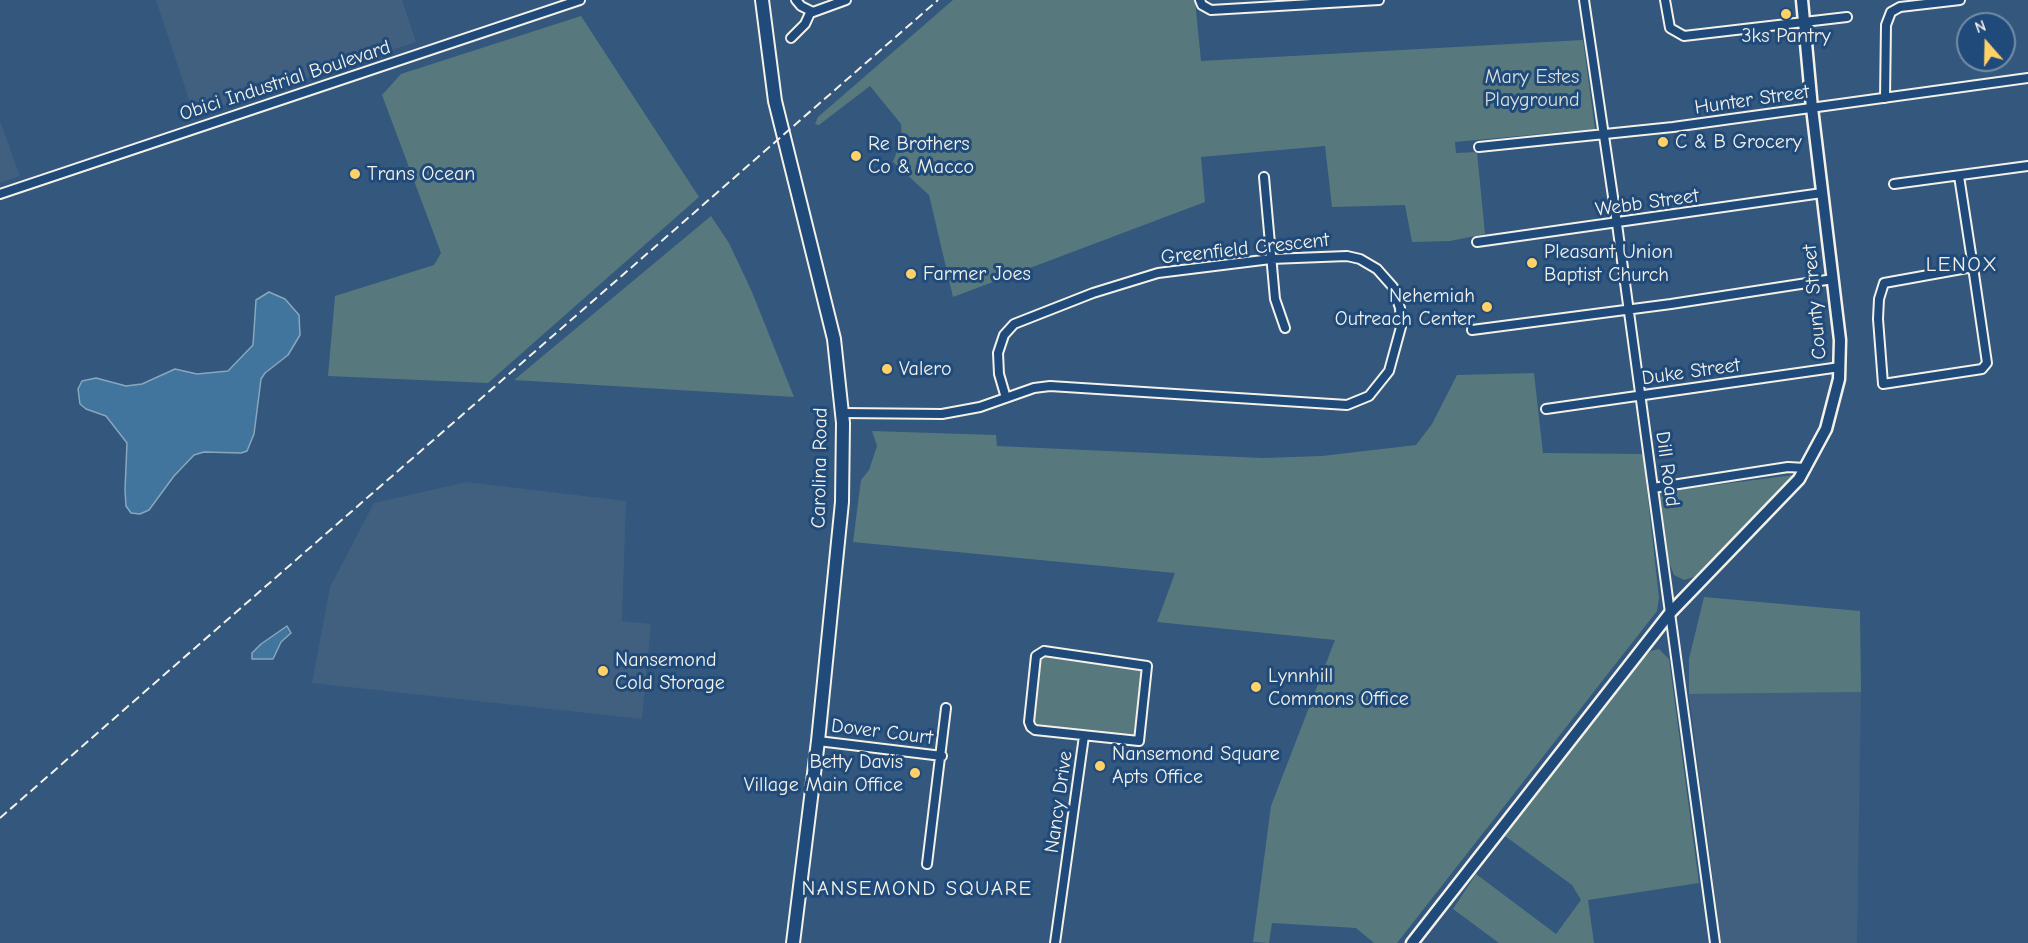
<!DOCTYPE html>
<style>
body{margin:0}
#map{position:relative;width:2028px;height:943px;overflow:hidden;background:#33577d;font-family:"Comic Neue",sans-serif}
canvas{display:block}
.north{position:absolute;left:1956px;top:12px;width:60px;height:60px;box-sizing:border-box;background:#1f4a7a;border:2px solid #748da6;border-radius:50%;rotate:340deg;font-size:16px;font-weight:700;line-height:24px;text-align:center;color:#f4f1e8}
.north::after{content:'';display:block;margin:auto;width:21px;height:27px;background:#ffd166;clip-path:polygon(50% 0,100% 100%,50% 72%,0 100%)}
</style>
<div id="map">
<canvas width="2028" height="943"></canvas>
<div class="north">N</div>
</div>
<script>
const ctx = document.querySelector('canvas').getContext('2d');
ctx.lineJoin = 'round';
function fill(path, color) { ctx.fillStyle = color; ctx.fill(path, 'evenodd'); }
const shape = rows => new Path2D(rows.map(r => 'M' + r).join(''));
function trace(path, color, width, dash) { ctx.strokeStyle = color; ctx.lineWidth = width; ctx.lineCap = dash ? 'butt' : 'round'; ctx.setLineDash(dash || []); ctx.stroke(path); }
function label(font, color, halo, rows, align = 'center') {
  ctx.font = font + ' "Comic Neue",sans-serif'; ctx.lineWidth = 6; ctx.setLineDash([]); ctx.textBaseline = 'middle'; ctx.strokeStyle = halo; ctx.fillStyle = color; for (const [text, x, y, turn = 0] of rows) {
    ctx.save(); ctx.translate(x, y); ctx.rotate((+turn || 0) * Math.PI / 180); ctx.textAlign = isNaN(turn) ? turn : align; if (halo) ctx.strokeText(text, 0, 0); ctx.fillText(text, 0, 0); ctx.restore();
  }
}
fill(shape([
 [156,0,402,0,416,42,194,115],
 [0,121,20,176,0,183],
 [467,482,626,501,622,621,651,624,642,719,312,683,330,587,374,503],
 [1861,692,1857,943,1721,943,1689,694]
]), '#41607f');
fill(shape([
 [953,0,1195,0,1201,61,1583,40,1595,129,1455,142,1456,153,1477,152,1485,234,1450,241,1412,242,1405,205,1332,207,1325,146,1201,157,1205,202,953,297,929,195,893,162,902,137,901,124,870,86,819,125,815,124,818,117],
 [581,16,699,197,488,383,328,376,335,296,434,265,441,253,382,95,401,74],
 [711,216,729,243,752,292,794,397,514,380],
 [1534,373,1543,453,1643,454,1659,598,1657,611,1397,943,1374,943,1356,928,1272,923,1269,943,1253,942,1271,806,1335,640,1157,622,1175,573,853,542,861,480,869,470,877,446,872,431,996,435,997,446,1262,458,1322,456,1416,445,1432,424,1457,375],
 [1794,475,1694,577,1684,580,1674,575,1668,560,1660,492],
 [1704,597,1860,611,1861,692,1689,694,1689,659],
 [1659,649,1669,659,1699,883,1588,900,1594,943,1499,943,1453,909,1476,874,1556,934,1581,900,1572,885,1505,836,1644,657,1651,651],
 [1042,654,1144,668,1135,737,1033,724]
]), '#57797e');
const water = shape([
 [269,292,285,299,299,315,300,335,288,355,265,373,261,379,254,434,247,451,241,453,204,452,194,455,174,476,149,510,140,514,131,513,126,506,125,490,127,443,106,416,86,409,80,404,78,389,82,381,96,378,126,386,142,384,175,369,197,374,228,371,253,345,256,300,269,292],
 [287,626,291,633,281,642,273,659,252,659,252,653,261,644,287,626]
]);
fill(water, '#41759e');
trace(water, '#89a7bc', 1.5);
const street = shape([
 [796,0,801,6,813,12,846,0],
 [1200,0,1202,5,1211,10,1379,0],
 [1584,0,1617,224,1715,943],
 [1665,0,1670,28,1684,36,1847,17],
 [791,38,805,24,811,11],
 [1885,98,1886,25,1891,12,1900,7,1960,0],
 [1479,147,1673,127,2028,78],
 [1959,176,1973,267,1987,363,1982,369,1883,384,1878,319,1879,299,1884,283,1973,267],
 [1264,177,1275,299,1285,328],
 [1894,184,2028,166],
 [0,194,580,0],
 [1477,242,1822,193],
 [1472,330,1671,304,1833,279],
 [1546,409,1840,367],
 [842,413,942,414,980,407,1034,388,1050,386,1347,405,1369,396,1389,371,1401,327,1400,308,1393,287,1377,269,1360,259,1347,256,1271,259,1158,273,1093,293,1014,324,1004,335,998,353,999,374,1006,398],
 [1653,488,1788,467,1806,468],
 [1044,651,1147,666,1139,741,1035,730,1031,727,1029,722,1036,656,1044,651],
 [818,741,942,756],
 [927,864,946,708],
 [1055,943,1084,736]
]);
const secondary = shape([
 [1412,943,1670,613,1799,479,1826,429,1839,379,1840,340,1812,108,1802,0]
]);
const primary = shape([
 [762,0,775,101,834,339,843,423,842,502,818,741,793,943]
]);
trace(street, '#f4f1e8', 12);
trace(secondary, '#f4f1e8', 15);
trace(primary, '#f4f1e8', 16);
trace(street, '#1f4a7a', 8);
trace(secondary, '#1f4a7a', 10);
trace(primary, '#1f4a7a', 12);
trace(shape([
 [0,818,938,0]
]), '#f4f1e8', 2, [9, 4.5]);
for (const [x, y, r, color] of [
 [1786,14,6,"#ffd166"],
 [1663,142,6,"#ffd166"],
 [856,156,6,"#ffd166"],
 [355,174,6,"#ffd166"],
 [1532,263,6,"#ffd166"],
 [911,274,6,"#ffd166"],
 [1487,307,6,"#ffd166"],
 [887,369,6,"#ffd166"],
 [603,671,6,"#ffd166"],
 [1256,687,6,"#ffd166"],
 [1100,766,6,"#ffd166"],
 [915,773,6,"#ffd166"]
]) { const dot = new Path2D(); dot.arc(x, y, r, 0, 2 * Math.PI); ctx.fillStyle = color; ctx.fill(dot); trace(dot, '#1f4a7a', 2); }
label('20px', '#f4f1e8', '#1f4a7a', [
 ["3ks Pantry",1786,36,"center"],
 ["C & B Grocery",1675,142],
 ["Re Brothers",868,144],
 ["Co & Macco",868,167],
 ["Trans Ocean",367,174],
 ["Pleasant Union",1544,252],
 ["Baptist Church",1544,275],
 ["Farmer Joes",923,274],
 ["Nehemiah",1475,296,"right"],
 ["Outreach Center",1475,319,"right"],
 ["Valero",899,369],
 ["Nansemond",615,660],
 ["Cold Storage",615,683],
 ["Lynnhill",1268,676],
 ["Commons Office",1268,699],
 ["Nansemond Square",1112,754],
 ["Apts Office",1112,777],
 ["Betty Davis",903,762,"right"],
 ["Village Main Office",903,785,"right"]
], 'left');
label('20px', '#dcdfd8', '#1f4a7a', [
 ["Mary Estes",1532,77],
 ["Playground",1532,100]
]);
label('20px', '#f4f1e8', '#1f4a7a', [
 ["Obici Industrial Boulevard",285,81,-18],
 ["Hunter Street",1752,100,-8],
 ["Webb Street",1647,203,-8],
 ["Greenfield Crescent",1245,249,-6],
 ["County Street",1815,302,-95],
 ["Duke Street",1691,372,-8],
 ["Carolina Road",820,468,-89],
 ["Dill Road",1667,469,82],
 ["Dover Court",882,732,7],
 ["Nancy Drive",1059,802,-82]
]);
ctx.letterSpacing = '1.5px';
label('21px', '#f4f1e8', '#1f4a7a', [
 ["LENOX",1962,265],
 ["NANSEMOND SQUARE",917,889]
]);
ctx.letterSpacing = '0px';
</script>
